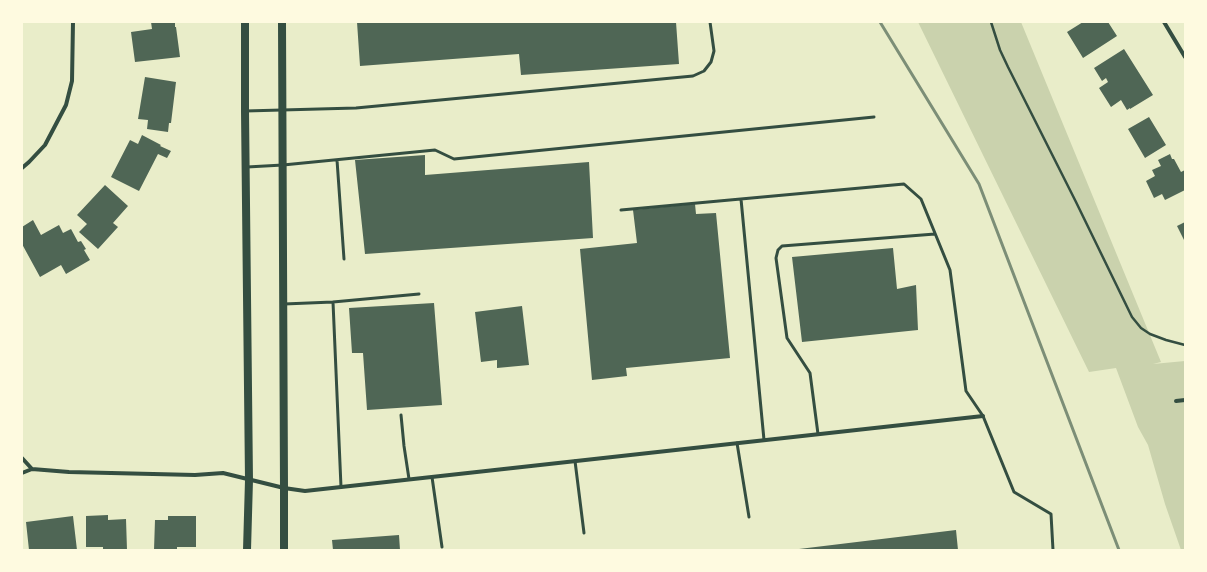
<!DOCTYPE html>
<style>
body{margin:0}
#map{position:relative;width:1207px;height:572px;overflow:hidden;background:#e9edc9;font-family:Inter,sans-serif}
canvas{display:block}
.frame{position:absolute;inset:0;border:23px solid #fefae0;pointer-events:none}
</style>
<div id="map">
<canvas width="1207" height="572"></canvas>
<div class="frame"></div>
</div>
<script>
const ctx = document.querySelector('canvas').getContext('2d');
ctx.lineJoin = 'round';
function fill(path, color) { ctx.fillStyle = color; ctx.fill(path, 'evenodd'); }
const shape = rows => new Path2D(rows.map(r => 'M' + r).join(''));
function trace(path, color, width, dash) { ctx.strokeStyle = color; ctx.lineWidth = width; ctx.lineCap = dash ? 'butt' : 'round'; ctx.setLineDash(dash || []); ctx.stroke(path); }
fill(shape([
 [918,22,1021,22,1161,362,1153,364,1185,361,1185,550,1181,550,1165,504,1148,445,1138,427,1116,368,1089,372]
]), '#cad2ad');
fill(shape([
 [151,22,175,22,175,27,176,27,180,57,135,62,131,32,152,29],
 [357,22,676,22,679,64,521,75,519,54,360,66],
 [1083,22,1108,22,1117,36,1083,58,1067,32],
 [1124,49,1153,95,1130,109,1130,108,1127,110,1121,100,1111,107,1099,88,1108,82,1106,78,1102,81,1094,68],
 [145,77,176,82,171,123,169,123,168,132,147,129,148,120,138,119],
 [1149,117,1166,145,1145,158,1128,129],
 [142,135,161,145,160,146,171,151,167,158,158,154,139,191,111,177,130,140,138,144],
 [1170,154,1172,159,1174,159,1181,172,1185,170,1185,190,1165,200,1162,194,1154,198,1146,181,1155,176,1152,170,1161,166,1158,160],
 [425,155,425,175,589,162,593,238,365,254,355,160],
 [105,185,128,206,113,223,118,227,98,249,79,232,87,224,77,215],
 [695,204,696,214,716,213,730,358,626,368,627,376,592,380,580,249,637,243,633,210],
 [33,220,41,235,59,225,63,233,71,229,78,242,81,241,86,249,84,250,90,260,66,274,61,265,40,277,22,244,22,227],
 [1185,222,1185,242,1177,226],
 [893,248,897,289,916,285,918,330,802,342,792,257],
 [434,303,442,405,367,410,363,353,352,353,349,308],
 [522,306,529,365,497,368,497,360,481,362,475,312],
 [108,515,108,520,126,519,127,550,103,550,103,547,86,547,86,516],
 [73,516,77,550,29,550,26,522],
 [168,516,196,516,196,547,177,547,177,550,154,550,155,520,168,520],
 [956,530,958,550,799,550,799,549],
 [399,535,400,550,333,550,332,540]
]), '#4f6655');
trace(shape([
 [991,22,1000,50,1008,67,1076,202,1132,317,1141,328,1150,334,1166,340,1185,345]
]), '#344e41', 2.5);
trace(shape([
 [245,111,356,108,693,76,704,71,711,62,714,51,710,22],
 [337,160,344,259],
 [247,167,283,165,435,150,454,159,874,117],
 [741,199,764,440],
 [621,210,904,184,921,199,950,270,966,391,983,416,1014,492,1051,514,1053,550],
 [333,302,419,294],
 [284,304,333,302,341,487],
 [401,415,404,446,409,479],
 [818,434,810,373,787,338,776,258,778,250,782,246,935,234],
 [737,443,749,517],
 [575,461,584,533],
 [432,477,442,547]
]), '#344e41', 3);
trace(shape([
 [1164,22,1185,57],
 [22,168,29,162,45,145,66,105,72,81,73,22],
 [1176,401,1185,400],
 [22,458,32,469,22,473],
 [32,469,69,472,195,475,223,473,284,488,305,491,983,416]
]), '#344e41', 4);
trace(shape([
 [245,22,245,111,249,480,247,550],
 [282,22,284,488,284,550]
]), '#344e41', 8);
trace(shape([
 [880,22,979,184,1119,550]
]), '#7c8e77', 3);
</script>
